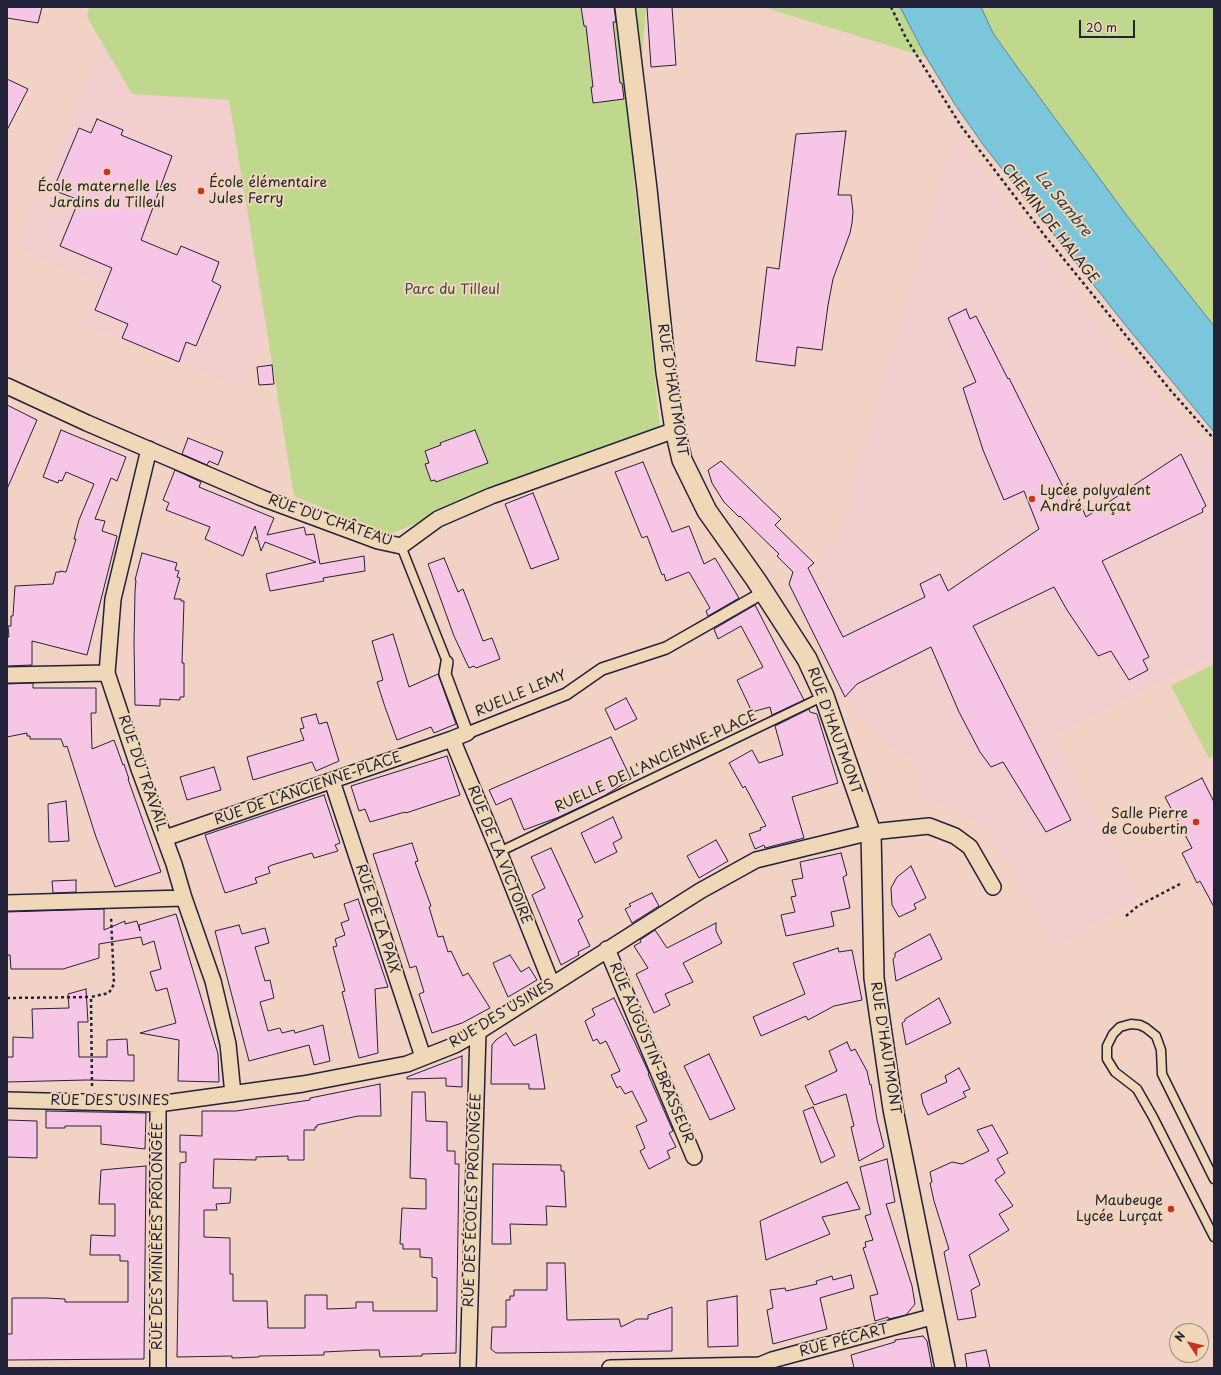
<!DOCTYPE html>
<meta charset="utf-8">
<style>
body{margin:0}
#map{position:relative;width:1221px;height:1375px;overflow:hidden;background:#f1d2c5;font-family:"Playpen Sans",sans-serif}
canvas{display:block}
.frame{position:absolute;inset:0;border:8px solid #22223b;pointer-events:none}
.north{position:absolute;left:1169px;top:1323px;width:40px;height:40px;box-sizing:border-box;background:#efd7b7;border:1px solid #9d8f85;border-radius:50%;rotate:305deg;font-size:11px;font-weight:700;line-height:16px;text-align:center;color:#22223b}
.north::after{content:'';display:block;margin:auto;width:14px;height:18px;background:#c8321e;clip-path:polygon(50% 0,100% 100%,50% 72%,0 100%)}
.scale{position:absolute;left:1079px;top:20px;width:56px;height:18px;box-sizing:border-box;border:2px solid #22223b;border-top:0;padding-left:5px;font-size:12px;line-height:14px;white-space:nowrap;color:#22223b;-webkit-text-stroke:3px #efd7b7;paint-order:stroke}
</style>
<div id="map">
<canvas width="1221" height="1375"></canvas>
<div class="frame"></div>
<div class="north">N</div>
<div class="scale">20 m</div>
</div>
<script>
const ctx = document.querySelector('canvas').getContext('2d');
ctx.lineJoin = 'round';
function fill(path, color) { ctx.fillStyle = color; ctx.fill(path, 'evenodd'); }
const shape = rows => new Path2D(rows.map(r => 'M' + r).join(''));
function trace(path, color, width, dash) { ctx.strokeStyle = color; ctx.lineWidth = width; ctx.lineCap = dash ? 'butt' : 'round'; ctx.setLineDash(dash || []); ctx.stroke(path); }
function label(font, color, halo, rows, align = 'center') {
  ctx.font = font + ' "Playpen Sans",sans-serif'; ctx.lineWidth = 4; ctx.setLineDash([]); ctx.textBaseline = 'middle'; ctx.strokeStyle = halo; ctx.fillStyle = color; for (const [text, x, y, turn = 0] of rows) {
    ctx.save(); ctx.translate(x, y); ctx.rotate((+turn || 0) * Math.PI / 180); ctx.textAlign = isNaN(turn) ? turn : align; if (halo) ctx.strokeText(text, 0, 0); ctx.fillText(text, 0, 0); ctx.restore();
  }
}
fill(shape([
 [103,43,229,99,267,329,242,388,82,323,99,283,16,247],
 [954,135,1068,289,1126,361,1214,454,1214,656,1053,736,1138,899,1052,948,1002,852,983,826,963,813,939,802,916,799,918,761,885,743,844,695,789,585,791,578,799,577,836,544]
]), '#f3cecf');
fill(shape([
 [89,7,646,7,633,171,660,428,502,487,388,535,294,496,229,100,132,94,87,17],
 [763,7,900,7,926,57],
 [981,7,1214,7,1214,326,1128,217,1020,71,993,33],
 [1214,664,1214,755,1209,758,1171,686]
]), '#c0d88e');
const water = shape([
 [900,7,981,7,993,33,1020,71,1128,217,1214,326,1214,432,1126,326,984,146,954,103,926,57,900,7]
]);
fill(water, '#7bc6db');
trace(water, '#57849b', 1);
const building = shape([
 [7,7,42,7,38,23,7,18,7,7],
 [581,7,614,7,616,22,613,22,620,83,622,83,624,99,593,103,591,87,593,87,586,26,584,26,581,7],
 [647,7,672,7,676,65,651,67,647,7],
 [7,79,28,89,7,130,7,79],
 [97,119,123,130,121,135,172,156,141,240,177,255,181,246,219,262,212,281,221,286,196,346,186,342,179,362,122,338,128,324,95,310,112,268,60,246,79,200,53,190,79,128,91,133,97,119],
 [846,131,838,195,851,195,853,212,852,223,850,233,833,279,828,305,822,350,797,347,795,366,756,361,767,267,779,269,796,134,846,131],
 [966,309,970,319,976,316,1008,379,1009,378,1072,505,1079,501,1086,517,1181,454,1206,506,1202,509,1203,512,1102,561,1149,657,1143,660,1148,670,1129,680,1111,651,1098,656,1067,610,1054,587,973,626,1071,820,1046,832,1003,762,991,767,980,752,959,712,931,647,857,684,845,697,789,584,793,572,777,556,779,554,740,516,739,517,724,502,712,483,708,470,721,461,781,519,775,525,814,563,808,568,843,637,925,597,920,584,940,574,948,591,1039,529,1024,491,1004,500,983,450,977,431,963,388,976,382,948,318,966,309],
 [272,365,274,384,259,385,257,367,272,365],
 [7,405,37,420,7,489,7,405],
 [61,430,126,457,117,481,111,478,95,519,105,521,102,531,117,536,87,655,32,641,32,665,7,666,7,637,9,637,8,626,11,626,11,616,13,616,15,586,53,584,56,572,60,572,60,571,66,572,76,539,74,539,79,520,94,484,66,472,62,481,59,480,58,483,43,477,61,430],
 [475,430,488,463,436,482,435,480,431,481,425,464,429,463,425,451,441,445,440,443,475,430],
 [188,438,223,452,218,465,209,461,207,465,182,454,188,438],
 [643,462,672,532,689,526,704,564,715,558,739,598,708,616,706,611,710,608,689,572,666,581,664,574,662,575,647,536,642,538,615,472,643,462],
 [175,470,201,482,199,487,274,518,267,535,304,527,306,535,314,534,320,564,364,556,365,571,323,578,324,581,270,591,266,574,316,562,265,542,261,551,258,540,255,538,258,538,255,526,243,556,205,539,210,527,166,510,169,503,163,500,175,470],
 [533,493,559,559,531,569,505,504,533,493],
 [142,553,177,563,175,570,179,571,177,577,180,578,174,599,181,599,181,601,184,601,182,663,184,663,184,697,180,697,180,700,160,699,160,706,135,705,134,642,135,592,136,580,135,580,142,553],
 [444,558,458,592,463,589,483,641,492,638,500,659,476,668,474,666,469,668,454,636,428,564,444,558],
 [755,605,804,700,772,715,770,707,752,712,737,680,763,667,741,626,718,639,714,629,755,605],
 [393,634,409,687,438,674,456,724,434,733,431,727,397,740,385,707,377,682,383,680,372,641,393,634],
 [33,683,33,688,96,688,96,713,91,713,92,749,114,740,123,765,124,764,129,779,128,779,161,872,115,887,96,837,67,746,64,747,61,739,30,739,30,736,27,736,27,733,7,737,7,684,33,683],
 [626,698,637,719,615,730,605,709,626,698],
 [809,709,810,712,817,714,838,783,792,797,804,838,765,848,764,845,755,849,749,834,761,830,760,828,766,826,745,786,743,788,729,763,752,750,759,763,783,755,775,726,809,709],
 [316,714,319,724,327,722,339,761,316,771,312,762,253,780,247,757,304,740,300,729,304,728,301,718,316,714],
 [611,737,631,779,604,796,559,817,524,830,511,798,496,805,489,790,611,737],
 [447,756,460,795,406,813,405,812,370,822,365,809,359,811,351,786,447,756],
 [214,767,221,790,187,800,180,777,214,767],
 [1202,778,1214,802,1214,907,1200,881,1197,883,1182,853,1192,848,1165,797,1202,778],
 [324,795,340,843,335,845,338,851,314,858,312,853,272,865,268,867,270,873,255,878,257,883,225,893,205,835,324,795],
 [66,801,69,841,49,842,48,804,66,801],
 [613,817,622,838,613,843,617,852,595,863,581,833,613,817],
 [716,840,728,861,699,878,687,856,716,840],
 [412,843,418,861,415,862,431,906,429,907,438,937,443,936,448,952,451,951,463,976,468,973,490,1008,462,1023,432,1033,419,994,424,992,416,966,410,968,373,854,412,843],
 [551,848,583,917,578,920,590,946,578,952,579,955,561,965,532,895,545,888,531,857,551,848],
 [841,853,847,875,843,877,850,908,831,912,834,926,786,936,781,915,795,912,791,897,796,896,792,880,803,878,800,862,841,853],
 [911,866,926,898,914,904,916,909,899,917,892,905,891,888,897,877,911,866],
 [76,880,76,892,53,893,52,881,76,880],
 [652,893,659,906,632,923,625,909,631,906,629,904,652,893],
 [358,899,388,987,375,989,378,1053,359,1058,342,992,345,991,333,947,337,946,335,939,345,935,341,923,349,920,344,904,358,899],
 [104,909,104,930,125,921,125,924,137,921,140,931,139,925,176,914,218,1054,219,1082,178,1081,179,1040,140,1033,176,1023,167,988,156,991,150,972,161,969,154,941,143,945,141,937,99,944,99,958,63,969,11,969,10,955,7,955,7,912,104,909],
 [716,923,716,931,722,943,683,963,693,982,665,994,670,1005,654,1013,636,974,648,968,634,946,641,942,640,940,655,930,667,948,716,923],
 [239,925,242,934,265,928,269,943,255,947,265,981,270,980,274,998,260,1002,268,1031,280,1028,282,1033,294,1030,295,1033,323,1025,330,1061,314,1065,309,1045,249,1061,215,931,239,925],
 [930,934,942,959,896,981,893,959,895,957,895,953,930,934],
 [838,948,839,952,852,950,862,1000,834,1006,808,1020,806,1016,761,1036,753,1017,805,994,793,963,838,948],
 [510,955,521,972,529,967,537,980,508,997,493,963,510,955],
 [86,989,88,1022,78,1022,79,1057,107,1057,107,1040,127,1039,128,1055,134,1055,134,1081,86,1080,7,1082,7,1057,13,1057,13,1037,33,1038,32,1009,69,1008,68,994,86,989],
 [614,998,649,1073,648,1074,673,1131,669,1133,676,1147,667,1151,670,1158,649,1169,640,1151,645,1148,636,1126,647,1121,632,1091,625,1094,620,1086,617,1088,611,1075,620,1071,606,1041,600,1044,597,1039,593,1041,585,1021,595,1015,592,1009,614,998],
 [939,998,951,1023,906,1045,902,1023,905,1021,905,1019,939,998],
 [506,1033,514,1046,536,1034,545,1089,529,1089,529,1084,491,1084,492,1045,496,1040,506,1033],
 [847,1042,851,1051,855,1049,867,1071,870,1085,871,1084,877,1120,884,1147,859,1161,851,1127,854,1126,846,1094,814,1105,805,1086,837,1071,829,1051,847,1042],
 [709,1054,735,1109,710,1120,684,1066,709,1054],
 [462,1056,462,1087,446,1086,446,1078,407,1079,407,1077,462,1056],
 [959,1068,970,1089,963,1092,966,1097,928,1115,923,1104,921,1094,947,1082,945,1076,959,1068],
 [380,1084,381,1116,358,1116,317,1125,317,1127,315,1127,315,1130,304,1130,304,1160,288,1160,288,1156,256,1157,256,1160,214,1159,213,1188,231,1188,230,1203,216,1204,217,1210,204,1210,204,1237,230,1238,230,1274,233,1274,233,1301,267,1301,268,1328,305,1328,305,1295,327,1295,327,1309,356,1308,356,1302,373,1302,373,1311,437,1311,437,1278,432,1277,432,1258,420,1257,420,1249,403,1249,403,1244,400,1244,402,1208,426,1209,426,1179,410,1178,412,1092,425,1092,426,1121,447,1122,447,1151,455,1151,455,1164,459,1164,456,1353,422,1354,422,1356,380,1357,379,1350,365,1350,324,1352,324,1355,259,1356,259,1357,232,1358,232,1356,177,1357,180,1163,186,1162,186,1152,180,1152,180,1135,202,1136,202,1111,236,1111,310,1100,310,1098,380,1084],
 [813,1107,835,1156,821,1163,803,1111,813,1107],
 [46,1111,146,1113,145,1149,101,1144,101,1126,65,1126,65,1128,46,1128,46,1111],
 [7,1120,37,1121,37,1158,7,1157,7,1120],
 [992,1125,1008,1153,997,1159,1005,1173,995,1180,1013,1206,999,1214,1009,1230,969,1255,980,1285,971,1290,976,1317,958,1320,944,1252,949,1249,934,1201,930,1183,932,1182,930,1172,952,1162,962,1164,989,1151,977,1130,992,1125],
 [887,1159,895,1202,886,1204,912,1286,915,1304,906,1315,889,1319,888,1317,875,1321,870,1296,878,1294,863,1248,866,1247,865,1242,873,1240,865,1216,871,1214,860,1167,887,1159],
 [493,1164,561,1165,561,1171,564,1171,566,1207,546,1206,547,1225,510,1224,511,1244,492,1244,493,1164],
 [146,1166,144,1359,7,1360,7,1334,12,1334,12,1298,46,1298,65,1299,65,1302,128,1302,128,1261,120,1261,120,1255,90,1255,91,1235,115,1236,115,1204,99,1204,101,1170,146,1166],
 [847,1182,860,1209,822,1217,830,1234,766,1260,760,1221,847,1182],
 [547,1263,565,1263,567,1320,619,1319,621,1327,637,1319,648,1319,648,1315,672,1307,672,1351,496,1353,491,1349,492,1327,506,1327,506,1300,510,1300,510,1296,514,1296,514,1290,547,1290,547,1263],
 [851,1275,854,1288,820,1298,827,1329,773,1344,767,1310,773,1308,770,1290,785,1288,786,1291,817,1284,816,1281,832,1276,833,1280,851,1275],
 [737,1296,738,1346,708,1347,707,1301,737,1296],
 [923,1336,927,1341,932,1368,854,1368,851,1355,895,1342,895,1340,923,1336],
 [986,1350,990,1368,967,1368,965,1354,986,1350]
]);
fill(building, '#f7c5e5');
trace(building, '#22223b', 1);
const service = shape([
 [401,546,447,662],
 [499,852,824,696],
 [1214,1179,1162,1074,1161,1050,1156,1036,1146,1028,1140,1025,1131,1024,1120,1027,1113,1034,1107,1046,1107,1059,1115,1072,1137,1089,1153,1117,1214,1237]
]);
const pedestrian = shape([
 [447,662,445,674,467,733,566,694,602,669,666,648,764,592]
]);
const minor = shape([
 [7,386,87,423,262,498,378,541,401,546,438,519,491,496,675,430],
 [149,449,113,599,107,673,139,769,174,864,184,898,213,981,228,1044,233,1094],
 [7,675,107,673],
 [467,733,452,739,499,852,552,985],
 [332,781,423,1057],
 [165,838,452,739],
 [7,903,184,898],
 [607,949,694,1157],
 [7,1100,158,1104,303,1084,407,1064,455,1045,478,1032,700,891,756,860,871,832,929,826,955,836,970,847,993,887],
 [158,1368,158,1104],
 [468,1368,478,1032],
 [610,1368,760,1365,772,1360,935,1316]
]);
const tertiary = shape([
 [625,7,647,189,666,372,675,430,682,460,707,511,756,580,807,659,824,696,871,832,874,978,893,1109,945,1368]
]);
trace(service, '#22223b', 11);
trace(pedestrian, '#22223b', 14);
trace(minor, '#22223b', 18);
trace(tertiary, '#22223b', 22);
trace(shape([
 [891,7,906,38,961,126,1045,236,1171,391,1214,439],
 [1126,916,1138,906,1180,884],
 [7,998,91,997],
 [92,1086,91,997,109,993,114,984,111,916]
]), '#22223b', 2.5, [3, 3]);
trace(service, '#efd7b7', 8);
trace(pedestrian, '#efd7b7', 11);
trace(minor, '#efd7b7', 15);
trace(tertiary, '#efd7b7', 19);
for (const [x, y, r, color] of [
 [107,172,4,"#c8321e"],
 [201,191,4,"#c8321e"],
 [1032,499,4,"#c8321e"],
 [1196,822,4,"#c8321e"],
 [1171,1209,4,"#c8321e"]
]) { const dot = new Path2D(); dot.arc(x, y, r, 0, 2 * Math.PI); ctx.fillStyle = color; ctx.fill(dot); trace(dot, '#efd7b7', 1.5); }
label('14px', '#22223b', '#efd7b7', [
 ["École élémentaire",209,183],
 ["Jules Ferry",209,199],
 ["École maternelle Les",107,187,"center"],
 ["Jardins du Tilleul",107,203,"center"],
 ["Lycée polyvalent",1040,491],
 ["André Lurçat",1040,507],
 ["Salle Pierre",1188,814,"right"],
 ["de Coubertin",1188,830,"right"],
 ["Maubeuge",1163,1201,"right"],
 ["Lycée Lurçat",1163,1217,"right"]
], 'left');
label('14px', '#22223b', '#efd7b7', [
 ["CHEMIN DE HALAGE",1050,224,52],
 ["RUE D'HAUTMONT",672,390,81],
 ["RUE DU CHÂTEAU",330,521,19],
 ["RUELLE LEMY",521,694,-23],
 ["RUE D'HAUTMONT",834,731,70],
 ["RUELLE DE L'ANCIENNE-PLACE",656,762,-25],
 ["RUE DU TRAVAIL",142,773,71],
 ["RUE DE L'ANCIENNE-PLACE",308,789,-19],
 ["RUE DE LA VICTOIRE",499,855,68],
 ["RUE DE LA PAIX",377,919,72],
 ["RUE DES USINES",502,1014,-31],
 ["RUE D'HAUTMONT",885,1048,81],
 ["RUE AUGUSTIN-BRASSEUR",651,1053,67],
 ["RUE DES USINES",110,1101],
 ["RUE DES ÉCOLES PROLONGÉE",473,1200,-88],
 ["RUE DES MINIÈRES PROLONGÉE",158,1236,-90],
 ["RUE PÉCART",844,1341,-15]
]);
label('14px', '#42464c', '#efd7b7', [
 ["Parc du Tilleul",452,290]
]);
label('italic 15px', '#34435b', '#efd7b7', [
 ["La Sambre",1063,204,51]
]);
</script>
